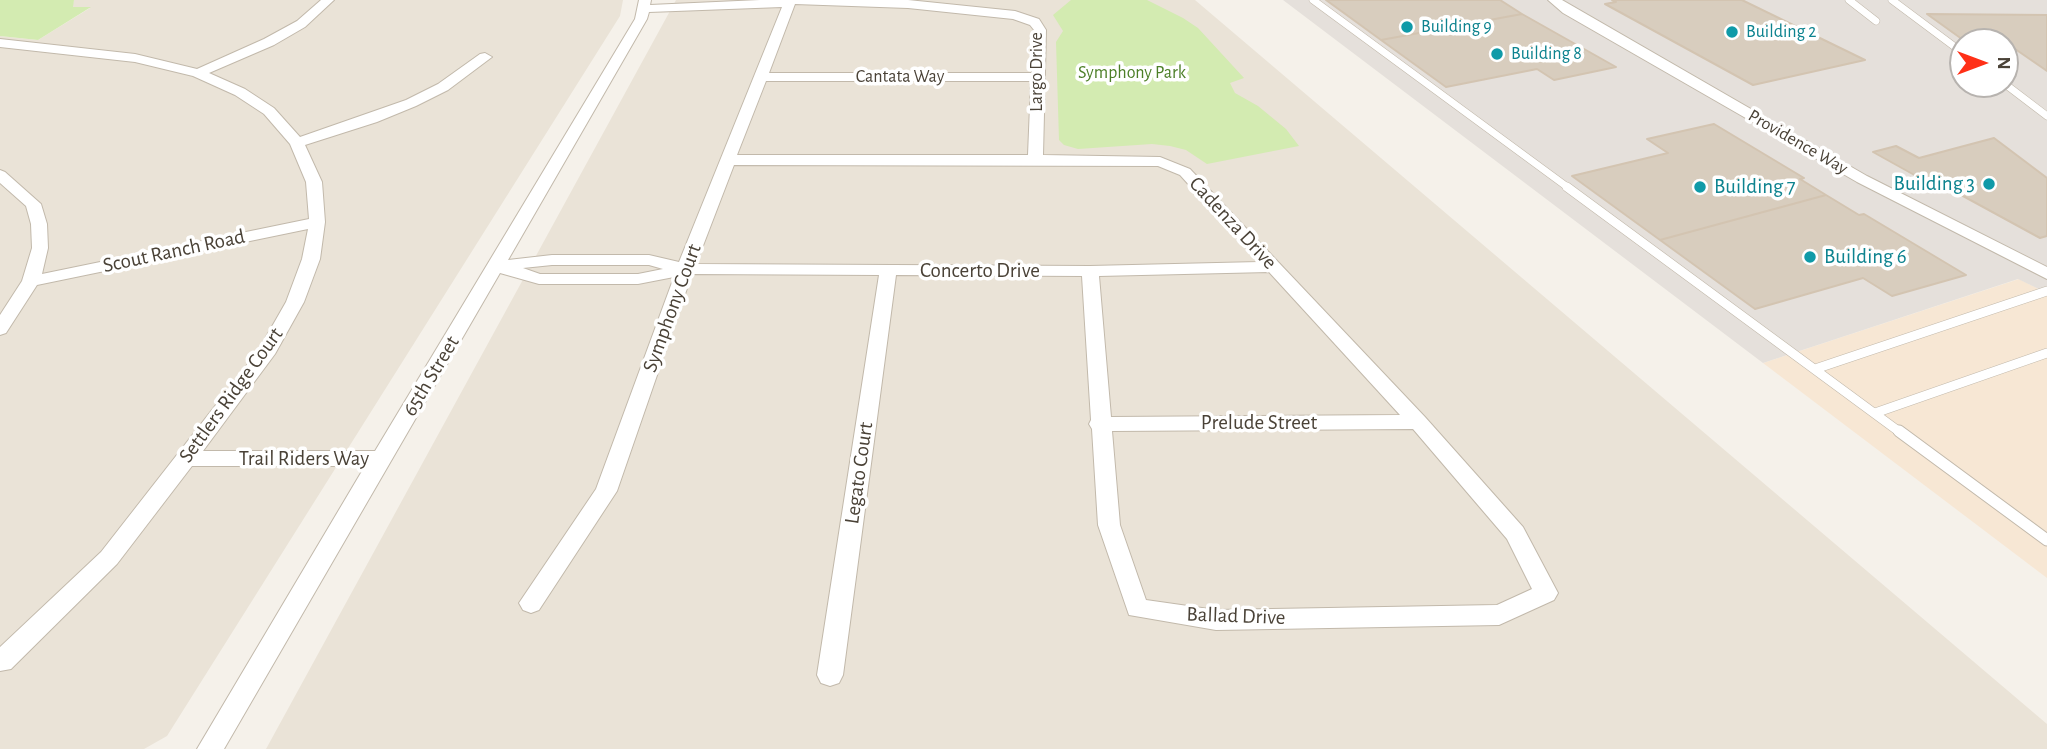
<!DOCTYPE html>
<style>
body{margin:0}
#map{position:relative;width:2047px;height:749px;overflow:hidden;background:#f5f1ea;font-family:"Alegreya Sans",sans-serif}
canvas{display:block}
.north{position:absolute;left:1949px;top:28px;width:70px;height:70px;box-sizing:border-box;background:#fff;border:2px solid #b7b3af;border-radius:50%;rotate:90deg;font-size:19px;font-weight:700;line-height:28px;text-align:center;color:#4a4237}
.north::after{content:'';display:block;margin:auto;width:24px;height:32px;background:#ff3017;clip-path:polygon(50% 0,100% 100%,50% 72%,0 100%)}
</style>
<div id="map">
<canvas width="2047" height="749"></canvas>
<div class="north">N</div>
</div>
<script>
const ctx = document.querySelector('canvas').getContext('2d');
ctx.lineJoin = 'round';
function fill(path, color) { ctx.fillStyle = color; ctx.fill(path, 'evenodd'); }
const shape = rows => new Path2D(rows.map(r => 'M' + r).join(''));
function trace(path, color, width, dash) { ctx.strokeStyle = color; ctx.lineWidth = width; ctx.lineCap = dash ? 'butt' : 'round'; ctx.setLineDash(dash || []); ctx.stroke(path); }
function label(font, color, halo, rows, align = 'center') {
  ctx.font = font + ' "Alegreya Sans",sans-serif'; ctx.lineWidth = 7; ctx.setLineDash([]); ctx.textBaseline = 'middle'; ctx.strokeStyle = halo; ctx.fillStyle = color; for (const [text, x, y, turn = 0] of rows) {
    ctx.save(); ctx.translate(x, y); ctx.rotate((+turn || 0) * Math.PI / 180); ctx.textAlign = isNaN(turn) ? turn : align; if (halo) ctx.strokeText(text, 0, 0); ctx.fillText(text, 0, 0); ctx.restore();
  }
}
fill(shape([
 [74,0,623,0,620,16,167,736,144,749,0,749,0,36,38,40,90,8,72,7],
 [676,0,1195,0,2047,724,2047,749,266,749]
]), '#eae3d7');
fill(shape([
 [2019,279,2047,293,2047,578,1763,363]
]), '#f7e7d4');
fill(shape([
 [1283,0,2047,0,2047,293,2018,279,1763,363],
 [1963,42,2005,42,2005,84,1963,84]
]), '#e5e0db');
fill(shape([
 [0,0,74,0,73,7,91,7,38,40,0,36],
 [1071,0,1147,0,1183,18,1198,28,1244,78,1230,83,1235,93,1258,106,1286,129,1299,146,1207,164,1186,150,1170,146,1152,144,1078,149,1064,145,1059,140,1056,42,1063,31,1053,15]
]), '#d3ebb1');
const building = shape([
 [1326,0,1500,0,1522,14,1381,40,1326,0],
 [1612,0,1742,0,1865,60,1753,85,1605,4,1616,2,1612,0],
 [1522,14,1616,67,1554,80,1537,69,1446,87,1381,40,1522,14],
 [1927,14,2047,15,2047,71,2005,42,1966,42,1927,14],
 [1714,124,1804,178,1800,179,1826,195,1660,240,1572,176,1668,153,1647,139,1714,124],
 [1994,138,2047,178,2047,236,2040,238,1952,190,1945,192,1873,152,1896,146,1919,158,1994,138],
 [1826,195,1859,215,1864,214,1966,275,1892,296,1863,278,1755,309,1660,240,1826,195]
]);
fill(building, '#d8cdbe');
trace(building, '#d3c4b1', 2);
const laneFar2 = shape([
 [1313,0,1570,189],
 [1849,0,1876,21],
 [1892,0,1963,53],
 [2005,84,2047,116]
]);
const laneFar1 = shape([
 [1567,187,1901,433],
 [1815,369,2047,291],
 [1875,413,2047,353]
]);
const lane = shape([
 [1899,431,2047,540]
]);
const street = shape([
 [321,0,334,0,305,27,274,45,209,73,245,89,274,108,300,137,406,100,438,84,480,54,485,53,492,57,448,90,416,106,377,122,305,145,322,182,325,222,320,259,304,302,275,354,203,451,375,451,635,19,639,0,651,0,650,5,760,0,908,0,1015,11,1039,19,1046,30,1043,155,1160,157,1190,169,1425,417,1523,527,1558,593,1554,600,1499,625,1216,630,1129,615,1098,525,1092,429,1089,424,1091,420,1082,276,896,275,843,675,839,683,830,686,821,683,817,675,879,275,692,274,617,491,539,610,531,613,523,610,519,603,596,489,674,277,638,284,539,284,500,273,224,749,197,749,365,466,192,466,117,564,11,669,0,671,0,647,101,552,258,351,286,302,302,259,308,229,37,285,6,333,0,335,0,315,22,281,32,248,31,224,26,206,0,183,0,170,5,172,41,204,47,224,48,248,42,274,309,219,306,182,290,144,264,114,235,95,193,76,135,62,0,47,0,39,135,54,197,69,264,39,297,21,321,0],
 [795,4,908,8,1013,19,1030,25,1034,30,1032,73,769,73,795,4],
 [782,7,679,262,649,255,552,255,508,260,647,19,649,12,782,7],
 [766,81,1031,81,1028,155,737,155,766,81],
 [734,165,1158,166,1180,175,1259,262,1090,266,696,264,734,165],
 [552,265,649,265,663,269,638,274,540,274,523,268,552,265],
 [1269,272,1400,415,1111,417,1099,276,1269,272],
 [1413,429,1507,539,1532,589,1497,605,1216,610,1146,600,1120,525,1112,431,1413,429],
 [1548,0,1562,0,1867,176,2047,267,2047,279,1857,182,1563,13,1548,0]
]);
trace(laneFar2, '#c2b9ab', 8);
trace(laneFar1, '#c2b9ab', 10);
trace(lane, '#c2b9ab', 13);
trace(street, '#c2b9ab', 2);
trace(laneFar2, '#fff', 7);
trace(laneFar1, '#fff', 9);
trace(lane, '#fff', 11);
fill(street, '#fff');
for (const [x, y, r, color] of [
 [1407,27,7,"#0f9aa8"],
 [1732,32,7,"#0f9aa8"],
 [1497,54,7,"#0f9aa8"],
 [1989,184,7,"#0f9aa8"],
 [1700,187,7,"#0f9aa8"],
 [1810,257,7,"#0f9aa8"]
]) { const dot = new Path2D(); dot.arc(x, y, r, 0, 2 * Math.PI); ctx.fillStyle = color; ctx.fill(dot); trace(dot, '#fff', 2.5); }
label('18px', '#0d838f', '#fff', [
 ["Building 9",1421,27],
 ["Building 2",1746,32],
 ["Building 8",1511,54]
], 'left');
label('18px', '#4a4237', '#fff', [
 ["Largo Drive",1037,72,-90],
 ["Cantata Way",900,77],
 ["Providence Way",1798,142,30]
]);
label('18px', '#4c7f27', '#fff', [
 ["Symphony Park",1132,73]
]);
label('21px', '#0d838f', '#fff', [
 ["Building 3",1975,184,"right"],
 ["Building 7",1714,187],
 ["Building 6",1824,257]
], 'left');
label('21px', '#4a4237', '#fff', [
 ["Cadenza Drive",1233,223,47],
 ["Scout Ranch Road",174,251,-12],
 ["Concerto Drive",980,271],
 ["Symphony Court",672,308,-70],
 ["65th Street",431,376,-59],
 ["Settlers Ridge Court",231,395,-54],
 ["Prelude Street",1259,423],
 ["Trail Riders Way",304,459],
 ["Legato Court",859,473,-82],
 ["Ballad Drive",1236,616,2]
]);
</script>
